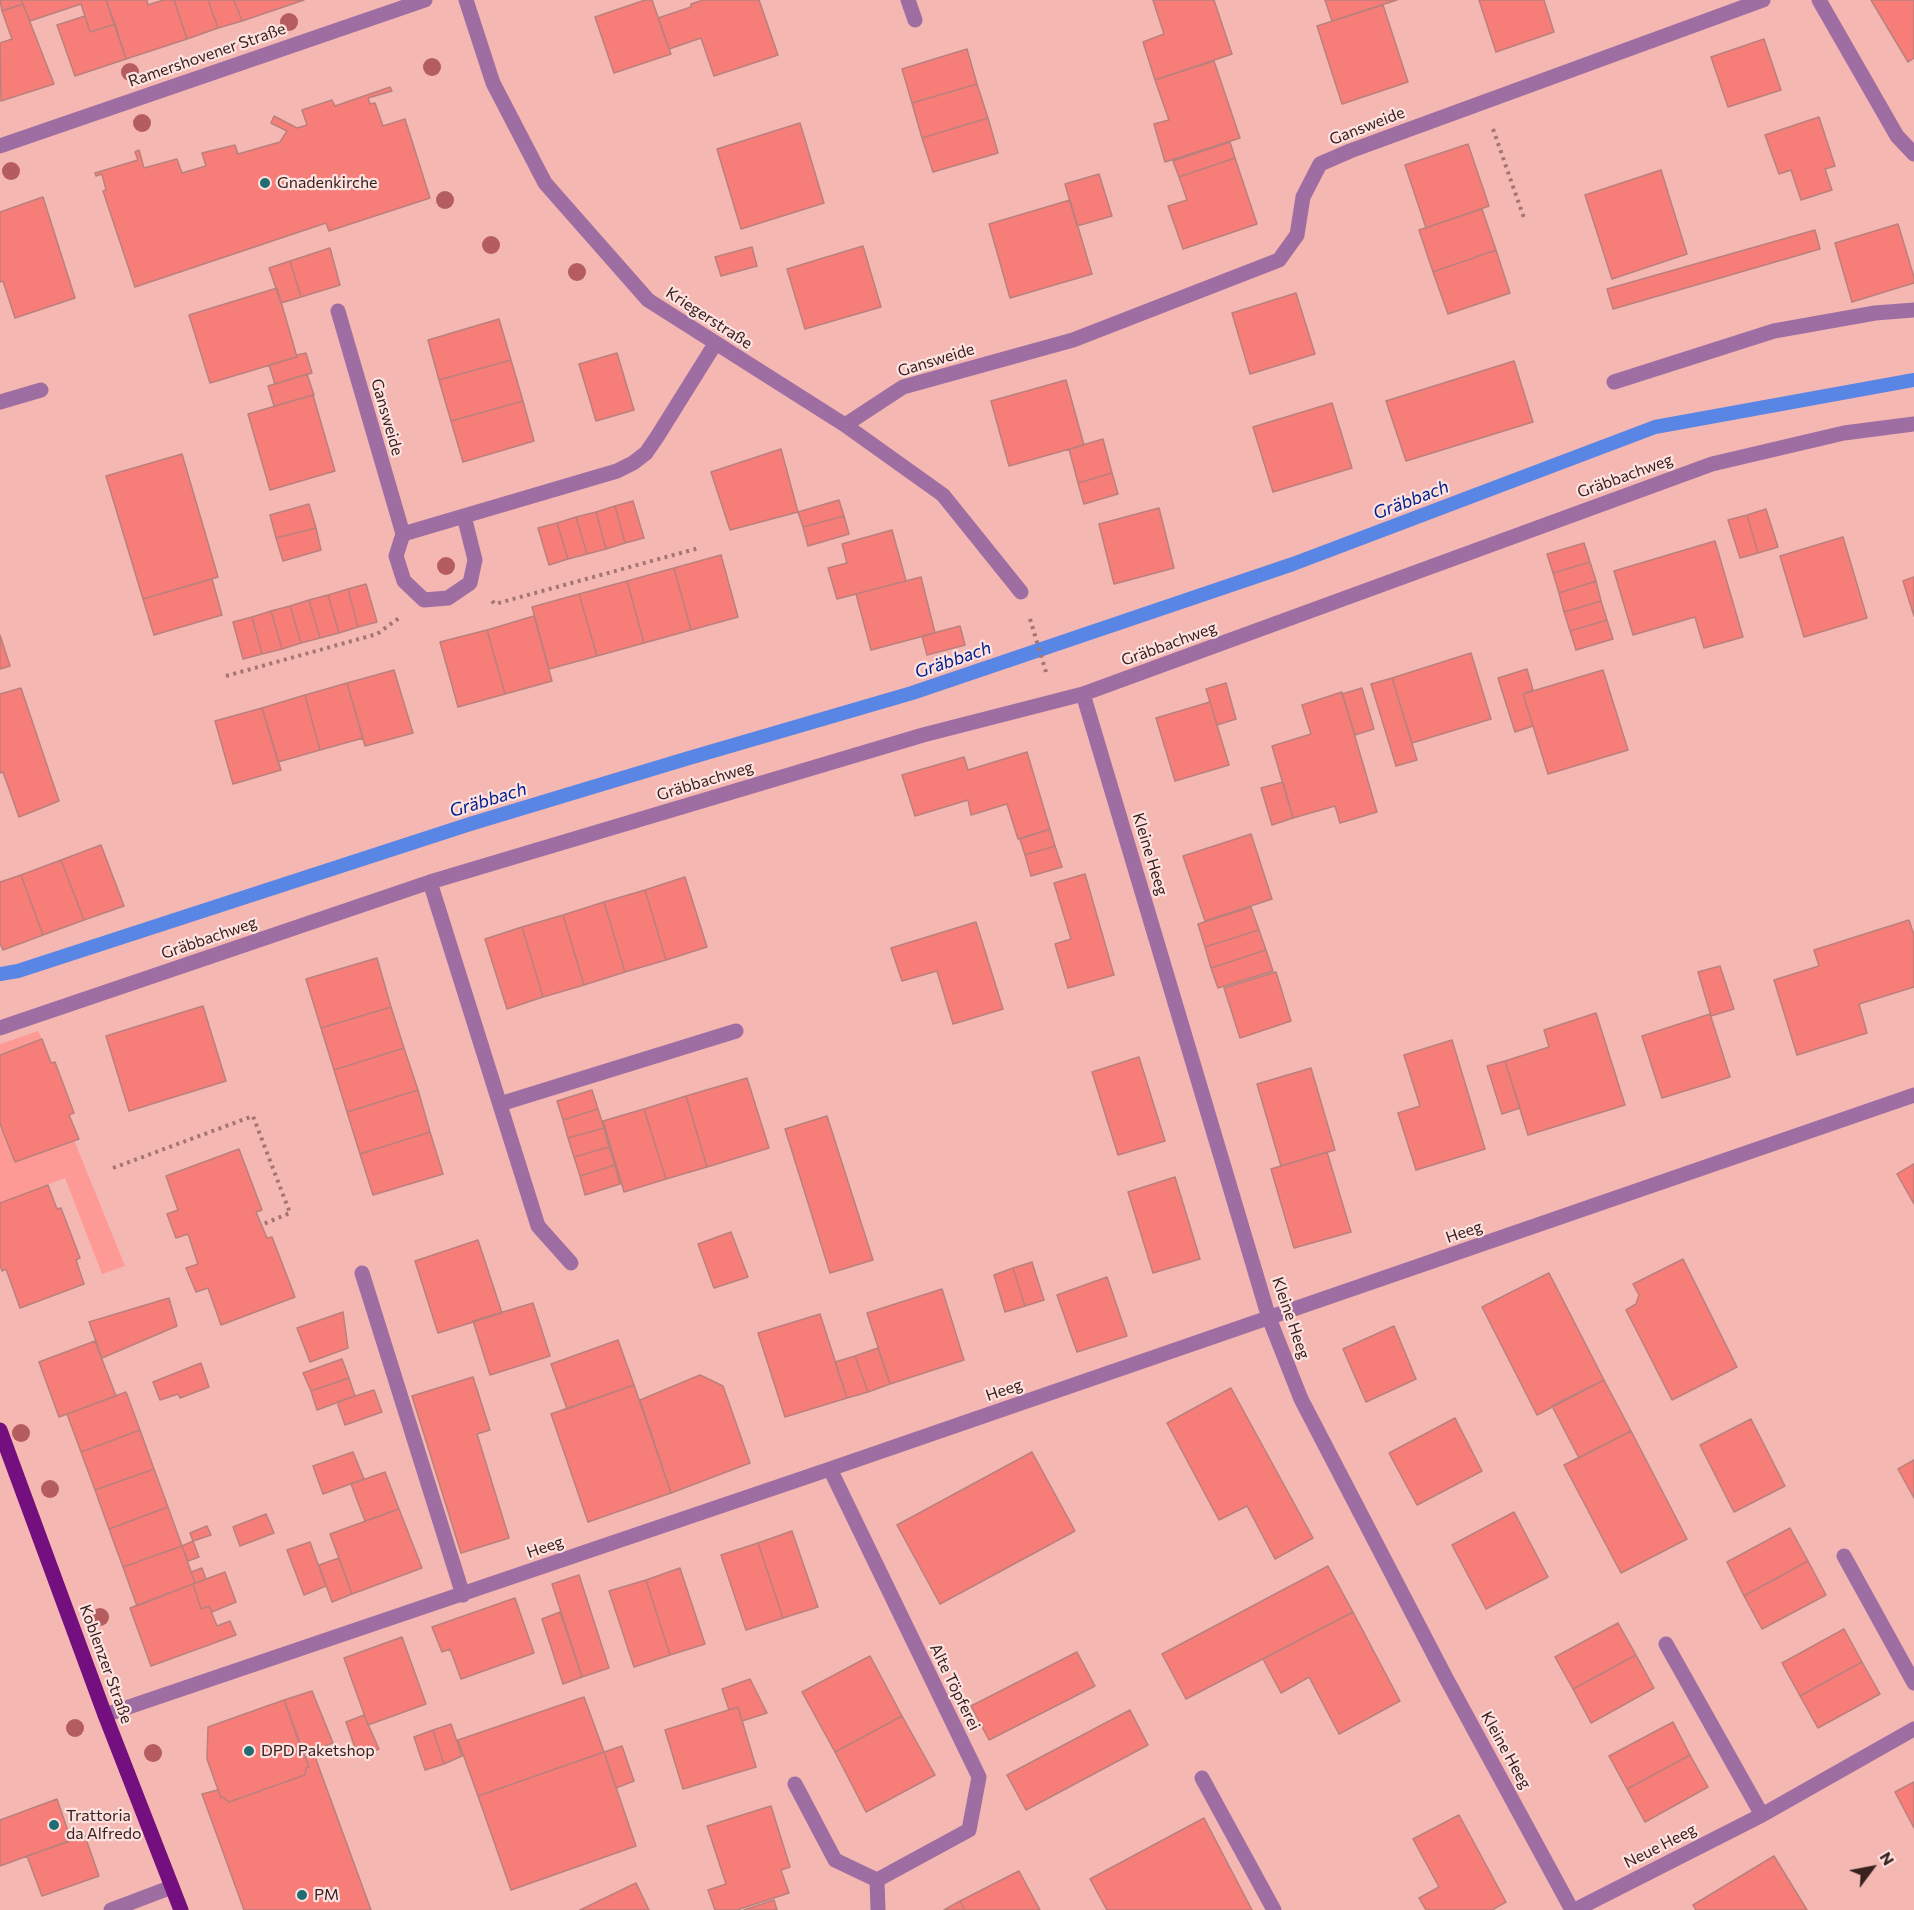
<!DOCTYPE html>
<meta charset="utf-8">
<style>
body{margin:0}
#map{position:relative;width:1914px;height:1910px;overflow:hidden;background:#f5b7b2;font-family:Commissioner,sans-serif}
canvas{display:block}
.north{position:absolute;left:1842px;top:1838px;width:60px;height:60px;-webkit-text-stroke:4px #fde2e0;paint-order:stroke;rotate:58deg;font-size:16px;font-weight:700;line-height:24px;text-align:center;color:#38211f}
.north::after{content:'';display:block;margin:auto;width:21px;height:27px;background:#38211f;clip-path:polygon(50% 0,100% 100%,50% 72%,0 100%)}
</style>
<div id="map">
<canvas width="1914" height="1910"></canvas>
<div class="north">N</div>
</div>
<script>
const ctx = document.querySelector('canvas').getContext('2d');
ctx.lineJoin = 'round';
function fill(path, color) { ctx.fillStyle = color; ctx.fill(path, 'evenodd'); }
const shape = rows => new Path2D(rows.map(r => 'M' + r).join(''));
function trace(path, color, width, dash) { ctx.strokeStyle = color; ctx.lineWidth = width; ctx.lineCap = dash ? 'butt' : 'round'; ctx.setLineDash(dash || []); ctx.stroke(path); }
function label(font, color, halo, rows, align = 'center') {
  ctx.font = font + ' Commissioner,sans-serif'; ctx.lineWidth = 4.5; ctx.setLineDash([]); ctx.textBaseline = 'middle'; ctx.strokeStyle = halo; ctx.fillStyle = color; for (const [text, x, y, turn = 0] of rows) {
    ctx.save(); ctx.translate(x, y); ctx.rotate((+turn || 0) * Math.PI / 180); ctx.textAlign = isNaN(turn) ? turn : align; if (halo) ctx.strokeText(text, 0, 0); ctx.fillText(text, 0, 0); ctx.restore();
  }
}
fill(shape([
 [38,1031,42,1039,0,1055,0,1044],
 [2,1128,15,1162,74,1140,125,1266,102,1274,65,1178,0,1203,0,1129]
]), '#fe9a95');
trace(shape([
 [0,974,18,971,470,824,689,758,912,693,1293,564,1655,427,1914,380]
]), '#5986e5', 14);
const building = shape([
 [0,0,21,0,23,4,2,11,0,0],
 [21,0,106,0,115,24,90,32,81,4,30,21,21,0],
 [106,0,147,0,148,5,163,0,174,0,187,39,126,59,106,0],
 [174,0,208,0,218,28,187,39,174,0],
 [208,0,234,0,242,21,218,28,208,0],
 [234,0,304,0,242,21,234,0],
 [645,0,652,0,671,54,614,73,595,17,645,0],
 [703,0,759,0,778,55,714,76,701,38,669,49,658,18,691,7,691,4,703,0],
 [1153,0,1214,0,1232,54,1155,80,1143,42,1164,34,1153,0],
 [1325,0,1397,0,1332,21,1325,0],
 [1479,0,1544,0,1554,32,1496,52,1479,0],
 [1871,0,1914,0,1914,58,1908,62,1871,0],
 [23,4,54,84,1,101,0,43,12,39,2,11,23,4],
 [1383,5,1408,82,1342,104,1317,26,1383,5],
 [85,16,90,32,115,24,126,59,75,76,57,25,85,16],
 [1764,39,1781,90,1728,107,1711,57,1764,39],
 [967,49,977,84,912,103,902,69,967,49],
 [1214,61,1240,138,1165,162,1154,124,1169,120,1155,80,1214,61],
 [977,84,988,118,922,138,912,103,977,84],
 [390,87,392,91,368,98,370,104,375,103,383,126,405,119,430,198,329,231,326,223,135,287,103,191,106,190,102,174,96,176,95,173,138,160,135,152,139,150,144,168,177,159,182,173,206,166,202,153,235,145,238,154,280,142,287,131,271,123,274,116,297,128,307,125,302,110,332,100,335,106,390,87],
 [1819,117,1835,166,1825,169,1832,190,1801,200,1791,170,1779,174,1765,135,1819,117],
 [988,118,998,153,933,172,922,138,988,118],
 [800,123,824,203,741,229,717,149,800,123],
 [1230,142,1235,158,1179,177,1173,161,1230,142],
 [1468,144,1489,206,1426,228,1405,165,1468,144],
 [1235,158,1257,224,1183,249,1168,206,1187,200,1179,177,1235,158],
 [1661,170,1687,254,1612,279,1585,195,1661,170],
 [1099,174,1112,216,1077,226,1065,184,1099,174],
 [43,197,75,298,15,318,3,281,0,282,0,212,43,197],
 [1070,200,1092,274,1010,298,989,224,1070,200],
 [1482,209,1496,250,1433,272,1419,230,1482,209],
 [1898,224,1914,277,1914,283,1852,302,1835,243,1898,224],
 [1815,230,1820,249,1613,309,1607,289,1815,230],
 [863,246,881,307,805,329,787,269,863,246],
 [752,247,757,266,721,276,715,257,752,247],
 [330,248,340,285,301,297,290,261,330,248],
 [1496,250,1510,293,1448,314,1433,272,1496,250],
 [290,261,301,297,281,303,269,268,290,261],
 [277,288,297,357,210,383,189,315,277,288],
 [1296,293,1315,354,1250,374,1232,313,1296,293],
 [499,319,511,360,439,380,428,340,499,319],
 [306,353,312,373,275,384,269,365,297,357,297,355,306,353],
 [617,353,634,410,596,421,579,364,617,353],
 [511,360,523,401,451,421,439,380,511,360],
 [1514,361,1533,422,1406,461,1386,401,1514,361],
 [307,374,314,395,274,406,268,386,307,374],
 [1066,380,1084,445,1009,466,991,401,1066,380],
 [313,395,335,471,270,490,248,414,313,395],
 [523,401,534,441,463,462,451,421,523,401],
 [1332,403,1352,468,1273,492,1253,427,1332,403],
 [1103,439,1112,473,1078,483,1069,449,1103,439],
 [781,449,798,512,730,530,711,472,781,449],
 [182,454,218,577,143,599,106,476,182,454],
 [1112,473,1118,494,1084,504,1078,483,1112,473],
 [839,500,844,516,803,527,798,512,839,500],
 [633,501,644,538,625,543,615,506,633,501],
 [309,504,316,528,276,538,270,515,309,504],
 [615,506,625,543,606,549,596,512,615,506],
 [1159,508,1174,568,1114,584,1099,524,1159,508],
 [1766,509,1778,547,1758,553,1747,515,1766,509],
 [596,512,606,549,587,554,576,517,596,512],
 [1747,515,1758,553,1740,558,1728,520,1747,515],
 [844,516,849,534,808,546,803,527,844,516],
 [576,517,587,554,568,559,557,523,576,517],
 [557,523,568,559,549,565,538,528,557,523],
 [316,528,321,550,283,561,276,538,316,528],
 [892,530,906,581,837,599,828,568,847,563,842,544,892,530],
 [1843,537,1867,618,1804,637,1780,556,1843,537],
 [1715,541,1743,637,1704,648,1695,617,1633,635,1614,571,1715,541],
 [1584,543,1590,562,1553,573,1547,554,1584,543],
 [721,555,738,617,691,630,674,568,721,555],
 [1590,562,1596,581,1559,593,1553,573,1590,562],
 [674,568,691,630,644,643,627,581,674,568],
 [921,577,935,633,871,650,856,594,921,577],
 [1914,577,1914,616,1903,581,1914,577],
 [212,579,222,615,154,635,143,599,212,579],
 [627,581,644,643,597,656,579,594,627,581],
 [1596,581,1601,601,1564,612,1559,593,1596,581],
 [366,584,377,622,358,627,348,589,366,584],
 [348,589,358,627,339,633,328,595,348,589],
 [579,594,597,656,549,669,532,607,579,594],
 [328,595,339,633,320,638,309,600,328,595],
 [309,600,320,638,301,643,290,606,309,600],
 [1601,601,1607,620,1570,631,1564,612,1601,601],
 [290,606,301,643,282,649,271,611,290,606],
 [271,611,282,649,262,654,252,617,271,611],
 [534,616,552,681,505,694,487,630,534,616],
 [252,617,262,654,243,659,233,622,252,617],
 [1607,620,1613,639,1576,650,1570,631,1607,620],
 [960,626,965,645,927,655,922,636,960,626],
 [487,630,505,694,458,707,440,642,487,630],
 [0,635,10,666,0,669,0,635],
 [1471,653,1491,719,1412,743,1392,678,1471,653],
 [1527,669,1533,690,1523,694,1533,726,1515,732,1498,678,1527,669],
 [394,670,413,733,365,746,347,683,394,670],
 [1603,670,1628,750,1548,774,1523,694,1603,670],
 [1392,678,1417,760,1396,766,1371,684,1392,678],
 [347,683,363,738,320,750,305,695,347,683],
 [1226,683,1236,719,1217,725,1206,689,1226,683],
 [21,688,59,801,19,817,3,772,0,773,0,694,21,688],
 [1362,688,1374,729,1355,735,1342,694,1362,688],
 [1342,692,1377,812,1340,823,1335,806,1293,818,1272,746,1311,734,1302,705,1342,692],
 [305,695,320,750,278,762,262,708,305,695],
 [1210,702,1229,765,1175,781,1156,718,1210,702],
 [262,708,281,770,233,784,215,721,262,708],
 [1027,752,1050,829,1018,839,1007,804,971,815,968,800,915,816,902,775,964,757,968,770,1027,752],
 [1283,782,1293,818,1272,825,1261,788,1283,782],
 [1050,829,1055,846,1025,855,1020,839,1050,829],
 [1251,834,1272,899,1205,921,1183,856,1251,834],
 [101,845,124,906,84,920,61,860,101,845],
 [1055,846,1062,867,1031,876,1025,855,1055,846],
 [61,860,84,920,43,935,21,875,61,860],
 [1085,874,1114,975,1068,988,1055,944,1071,939,1054,883,1085,874],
 [21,875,43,935,3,950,0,943,0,882,21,875],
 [685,877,707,947,666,960,645,890,685,877],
 [645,890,666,960,625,972,604,902,645,890],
 [604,902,625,972,584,985,563,915,604,902],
 [1251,907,1259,930,1205,947,1198,924,1251,907],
 [563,915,584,985,543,997,522,927,563,915],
 [1909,920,1914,935,1914,987,1859,1004,1867,1033,1797,1055,1774,980,1819,966,1814,950,1909,920],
 [976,922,1003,1009,953,1024,937,971,902,981,891,948,976,922],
 [522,927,543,997,507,1009,485,939,522,927],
 [1259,930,1266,950,1211,968,1205,947,1259,930],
 [1266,950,1273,971,1218,988,1211,968,1266,950],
 [377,958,391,1007,321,1028,306,979,377,958],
 [1720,966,1734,1009,1711,1016,1698,972,1720,966],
 [1276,972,1291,1021,1240,1038,1224,988,1276,972],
 [203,1006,226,1081,129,1111,106,1036,203,1006],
 [391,1007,404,1048,334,1070,321,1028,391,1007],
 [1596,1013,1625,1105,1528,1135,1505,1061,1549,1047,1544,1030,1596,1013],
 [1710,1014,1730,1077,1662,1098,1642,1036,1710,1014],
 [42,1039,51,1063,55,1062,74,1113,69,1115,79,1139,15,1162,0,1124,0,1055,42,1039],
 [1452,1040,1485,1149,1416,1170,1398,1113,1420,1106,1404,1055,1452,1040],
 [404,1048,418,1090,347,1112,334,1070,404,1048],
 [1139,1057,1165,1141,1118,1155,1092,1072,1139,1057],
 [1505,1061,1520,1108,1502,1114,1487,1066,1505,1061],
 [1311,1068,1335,1150,1281,1166,1257,1084,1311,1068],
 [747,1078,769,1148,707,1167,686,1096,747,1078],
 [418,1090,430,1132,360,1154,347,1112,418,1090],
 [592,1090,598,1109,563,1120,557,1101,592,1090],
 [686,1096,707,1167,666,1179,644,1109,686,1096],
 [598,1109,604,1128,568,1138,563,1120,598,1109],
 [644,1109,666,1179,624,1192,603,1121,644,1109],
 [827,1116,873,1260,830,1273,785,1129,827,1116],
 [604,1128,609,1147,574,1157,568,1138,604,1128],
 [430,1132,443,1174,373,1195,360,1154,430,1132],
 [609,1147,615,1165,580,1176,574,1157,609,1147],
 [239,1149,262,1210,256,1212,267,1238,272,1237,295,1297,221,1325,208,1288,196,1292,186,1268,198,1264,188,1234,176,1238,167,1214,178,1210,166,1176,239,1149],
 [1327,1152,1351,1232,1294,1248,1271,1169,1327,1152],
 [1914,1164,1914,1204,1897,1174,1914,1164],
 [615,1165,620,1184,585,1195,580,1176,615,1165],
 [1175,1177,1200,1259,1153,1273,1128,1192,1175,1177],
 [48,1185,57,1209,61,1208,80,1258,76,1260,84,1284,20,1308,6,1269,2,1271,0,1265,0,1203,48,1185],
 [731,1232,748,1277,714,1288,698,1244,731,1232],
 [478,1240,502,1313,438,1333,415,1261,478,1240],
 [1683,1259,1737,1367,1672,1400,1626,1310,1636,1304,1639,1295,1633,1284,1683,1259],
 [1032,1262,1044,1300,1025,1306,1013,1268,1032,1262],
 [1013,1268,1025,1306,1005,1312,994,1275,1013,1268],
 [1549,1273,1604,1380,1537,1415,1482,1307,1549,1273],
 [1107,1277,1127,1336,1077,1352,1057,1295,1107,1277],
 [942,1289,964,1360,890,1384,867,1313,942,1289],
 [169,1298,177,1326,102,1358,89,1322,169,1298],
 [533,1303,550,1356,490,1375,473,1321,533,1303],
 [343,1312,348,1348,310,1362,297,1328,343,1312],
 [820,1314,847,1398,785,1417,758,1333,820,1314],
 [1394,1326,1416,1379,1366,1402,1343,1349,1394,1326],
 [618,1340,634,1385,567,1409,551,1364,618,1340],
 [95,1341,116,1396,59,1417,39,1362,95,1341],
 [878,1348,890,1384,868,1392,855,1356,878,1348],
 [855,1356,868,1392,847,1398,835,1362,855,1356],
 [342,1359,349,1378,311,1391,303,1373,342,1359],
 [201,1363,209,1387,180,1398,178,1394,160,1400,153,1382,201,1363],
 [700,1375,723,1386,750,1463,671,1493,640,1400,700,1375],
 [473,1377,490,1430,477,1434,509,1538,461,1553,412,1396,473,1377],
 [349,1378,355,1396,317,1410,311,1391,349,1378],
 [1604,1380,1631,1431,1579,1458,1552,1406,1604,1380],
 [634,1385,671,1493,588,1522,551,1414,634,1385],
 [1231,1388,1313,1538,1275,1559,1247,1506,1219,1520,1167,1423,1231,1388],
 [374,1390,382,1412,345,1425,337,1402,374,1390],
 [126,1392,140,1430,81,1452,67,1414,126,1392],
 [1455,1418,1482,1471,1417,1505,1389,1453,1455,1418],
 [1751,1419,1785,1486,1734,1512,1700,1445,1751,1419],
 [140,1430,154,1469,95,1490,81,1452,140,1430],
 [1631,1431,1687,1539,1621,1573,1564,1465,1631,1431],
 [353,1452,364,1479,323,1494,313,1466,353,1452],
 [1032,1452,1075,1531,940,1604,897,1525,1032,1452],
 [1914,1460,1914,1498,1898,1469,1914,1460],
 [154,1469,168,1507,109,1529,95,1490,154,1469],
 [385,1472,399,1509,365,1521,351,1484,385,1472],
 [168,1507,182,1546,123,1567,109,1529,168,1507],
 [399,1509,422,1568,352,1594,330,1534,399,1509],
 [1514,1512,1548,1577,1486,1609,1452,1545,1514,1512],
 [266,1514,274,1533,240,1546,233,1527,266,1514],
 [207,1526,211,1535,193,1541,190,1533,207,1526],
 [1790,1528,1808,1561,1744,1596,1727,1562,1790,1528],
 [792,1531,818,1607,783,1618,758,1543,792,1531],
 [193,1541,199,1557,188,1561,182,1546,193,1541],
 [310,1542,326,1586,304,1595,287,1550,310,1542],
 [758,1543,783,1618,746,1630,721,1555,758,1543],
 [182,1546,195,1583,137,1606,123,1567,182,1546],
 [339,1558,352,1594,332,1602,319,1565,339,1558],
 [1808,1561,1826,1595,1762,1629,1744,1596,1808,1561],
 [1328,1566,1353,1612,1186,1699,1162,1654,1328,1566],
 [202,1568,206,1579,195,1583,191,1572,202,1568],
 [680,1568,705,1644,670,1655,646,1580,680,1568],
 [225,1572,236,1602,212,1612,209,1606,201,1609,193,1584,225,1572],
 [579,1575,609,1668,582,1677,552,1584,579,1575],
 [646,1580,670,1655,634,1667,609,1591,646,1580],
 [193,1584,201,1609,209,1606,217,1626,230,1621,236,1635,151,1666,130,1608,193,1584],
 [515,1598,534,1653,461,1679,450,1649,442,1652,432,1627,515,1598],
 [560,1612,582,1677,563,1684,542,1619,560,1612],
 [1353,1612,1400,1701,1339,1734,1309,1677,1281,1693,1263,1659,1353,1612],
 [1618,1623,1636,1655,1573,1689,1555,1657,1618,1623],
 [1844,1629,1862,1662,1800,1696,1782,1663,1844,1629],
 [402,1637,426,1704,368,1725,344,1658,402,1637],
 [1077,1652,1095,1686,989,1740,971,1706,1077,1652],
 [1636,1655,1654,1688,1591,1723,1573,1689,1636,1655],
 [870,1656,902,1716,835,1752,802,1692,870,1656],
 [1862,1662,1880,1694,1818,1728,1800,1696,1862,1662],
 [750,1679,767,1713,742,1721,738,1707,729,1710,722,1689,750,1679],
 [312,1691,333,1743,303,1754,284,1700,312,1691],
 [584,1697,604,1752,478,1796,458,1740,584,1697],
 [284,1700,309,1767,306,1768,305,1775,229,1802,223,1797,221,1798,207,1759,208,1727,284,1700],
 [738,1707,756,1767,683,1789,665,1730,738,1707],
 [1130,1710,1148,1745,1026,1810,1007,1775,1130,1710],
 [364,1715,379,1749,358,1756,346,1722,364,1715],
 [902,1716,935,1775,866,1812,835,1752,902,1716],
 [1673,1722,1690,1755,1627,1789,1609,1756,1673,1722],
 [451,1724,462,1756,444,1764,433,1730,451,1724],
 [433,1730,444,1764,425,1770,414,1737,433,1730],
 [622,1746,634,1781,616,1788,604,1752,622,1746],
 [604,1752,636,1846,511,1890,478,1796,604,1752],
 [314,1754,371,1910,244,1910,202,1794,218,1790,221,1798,223,1797,229,1802,305,1775,306,1768,309,1767,305,1757,314,1754],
 [1690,1755,1708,1787,1645,1822,1627,1789,1690,1755],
 [1914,1782,1914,1828,1895,1792,1914,1782],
 [57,1799,71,1840,0,1866,0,1820,57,1799],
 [771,1806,790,1867,781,1870,789,1893,737,1910,715,1910,708,1890,726,1884,707,1826,771,1806],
 [1459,1815,1506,1902,1492,1910,1426,1910,1419,1898,1439,1887,1413,1839,1459,1815],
 [1204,1818,1252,1910,1107,1910,1090,1879,1204,1818],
 [85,1836,99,1876,42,1896,27,1856,85,1836],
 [1774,1856,1807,1910,1696,1910,1693,1905,1774,1856],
 [1019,1871,1040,1910,965,1910,960,1901,1019,1871],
 [636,1883,649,1910,580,1910,636,1883],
 [774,1900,777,1910,744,1910,774,1900],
 [960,1901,965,1910,944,1910,960,1901]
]);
fill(building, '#f77d79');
trace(building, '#ba807c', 1.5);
trace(shape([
 [1493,129,1524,218],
 [492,601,495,604,699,548],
 [1030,619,1046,672],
 [226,676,377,634,399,618],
 [113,1168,253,1116,290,1213,261,1225]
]), '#a37672', 4, [3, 4.5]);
trace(shape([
 [466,0,493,83,545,183,648,300,845,425,943,495,1021,592],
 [908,0,915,20],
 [1819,0,1897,136,1914,154],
 [0,146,425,0],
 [338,311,403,534,396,556,404,581,424,600,448,598,470,583,475,560,464,516],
 [1614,382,1774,331,1875,313,1914,310],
 [0,402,41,390],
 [845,425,903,387,1073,340,1279,260,1297,235,1303,197,1320,164,1350,151,1763,0],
 [403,534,617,471,633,463,646,453,657,437,715,344],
 [1083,694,1269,1318,1301,1399,1446,1678,1572,1910],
 [430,882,538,1226,571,1263],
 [0,1028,430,882,923,735,1083,694,1712,464,1844,433,1914,424],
 [500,1104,736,1031],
 [362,1273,463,1595],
 [830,1469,979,1777,969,1830,877,1880,878,1910],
 [1844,1556,1914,1683],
 [1666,1644,1762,1815],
 [105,1715,830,1469,1914,1095],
 [1202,1778,1274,1910],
 [795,1784,835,1860,877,1880],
 [111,1910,172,1887],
 [1575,1910,1762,1815,1914,1729]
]), '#9e6ea3', 15);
trace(shape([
 [0,1430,105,1715,181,1910]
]), '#730f7e', 15);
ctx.fillStyle = '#b55c5f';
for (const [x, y] of [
 [289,22],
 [432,67],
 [130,72],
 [142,123],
 [11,171],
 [445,200],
 [491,245],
 [577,272],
 [446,566],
 [21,1433],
 [50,1489],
 [100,1617],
 [75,1728],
 [153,1753]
]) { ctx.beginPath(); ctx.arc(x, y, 9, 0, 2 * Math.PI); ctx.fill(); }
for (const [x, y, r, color] of [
 [265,183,6,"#226d74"],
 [249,1751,6,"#226d74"],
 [54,1825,6,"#226d74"],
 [302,1895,6,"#226d74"]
]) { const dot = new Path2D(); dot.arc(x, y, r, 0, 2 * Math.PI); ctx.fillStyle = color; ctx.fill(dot); trace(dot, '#fde2e0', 2); }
label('16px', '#38211f', '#fde2e0', [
 ["Ramershovener Straße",207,55,-19],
 ["Gansweide",1367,126,-21],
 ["Kriegerstraße",709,318,33],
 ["Gansweide",936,360,-17],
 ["Gansweide",387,417,74],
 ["Gräbbachweg",1625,476,-20],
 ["Gräbbachweg",1169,644,-20],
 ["Gräbbachweg",705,781,-17],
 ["Kleine Heeg",1150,854,73],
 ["Gräbbachweg",209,938,-19],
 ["Heeg",1464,1232,-19],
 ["Kleine Heeg",1291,1318,71],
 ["Heeg",1004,1390,-19],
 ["Heeg",545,1547,-19],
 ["Koblenzer Straße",106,1664,70],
 ["Alte Töpferei",955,1687,64],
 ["Kleine Heeg",1506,1750,61],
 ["Neue Heeg",1660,1846,-27]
]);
label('16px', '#38211f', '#fde2e0', [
 ["Gnadenkirche",277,183],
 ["DPD Paketshop",261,1751],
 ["Trattoria",66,1816],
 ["da Alfredo",66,1834],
 ["PM",314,1895]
], 'left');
label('italic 18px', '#00218e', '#fde2e0', [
 ["Gräbbach",1411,500,-21],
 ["Gräbbach",953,660,-19],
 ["Gräbbach",488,800,-17]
]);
</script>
